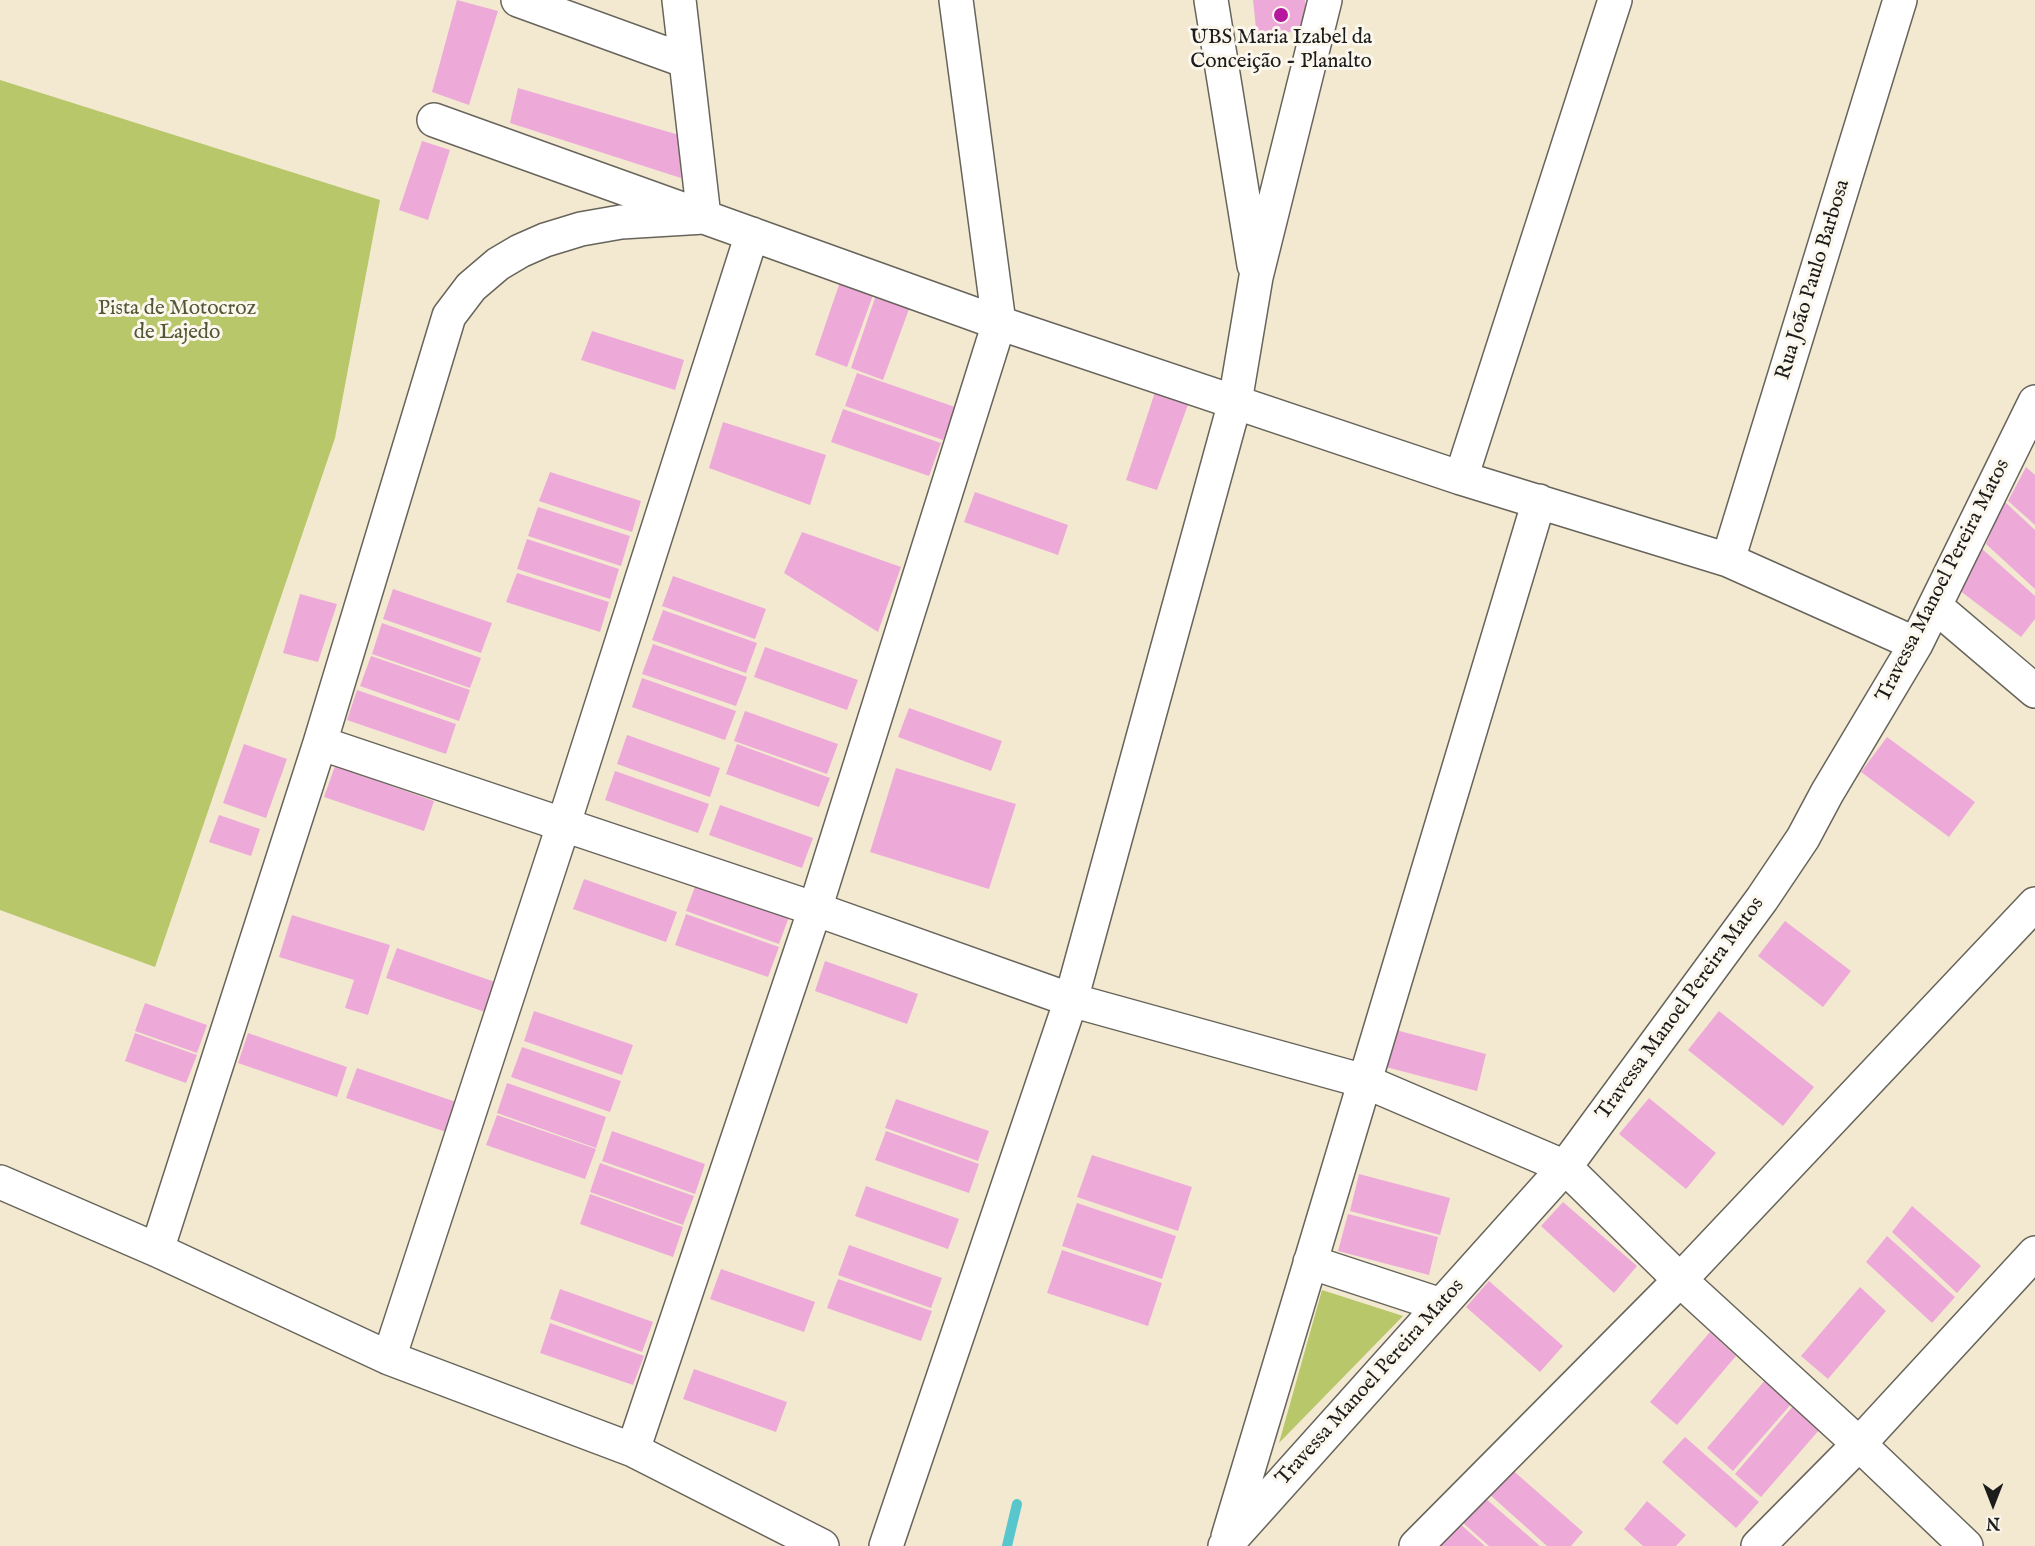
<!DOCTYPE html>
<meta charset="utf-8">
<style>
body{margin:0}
#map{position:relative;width:2035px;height:1546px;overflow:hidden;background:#f3e9d0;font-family:"IM FELL English",serif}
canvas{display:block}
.north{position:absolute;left:1963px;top:1474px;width:60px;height:60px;-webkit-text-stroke:4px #fbf7ec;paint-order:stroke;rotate:180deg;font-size:16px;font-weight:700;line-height:24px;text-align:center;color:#1c1c1c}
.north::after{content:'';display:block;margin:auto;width:21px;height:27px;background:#1c1c1c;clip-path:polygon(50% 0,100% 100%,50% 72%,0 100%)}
</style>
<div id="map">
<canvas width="2035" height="1546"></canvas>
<div class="north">N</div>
</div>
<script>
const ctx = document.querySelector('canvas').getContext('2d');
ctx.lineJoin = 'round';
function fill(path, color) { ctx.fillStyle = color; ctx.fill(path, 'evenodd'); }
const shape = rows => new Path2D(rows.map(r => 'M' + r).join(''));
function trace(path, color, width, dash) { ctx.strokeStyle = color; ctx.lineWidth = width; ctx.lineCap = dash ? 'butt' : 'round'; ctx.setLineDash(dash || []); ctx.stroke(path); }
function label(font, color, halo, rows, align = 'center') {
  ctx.font = font + ' "IM FELL English",serif'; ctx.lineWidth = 6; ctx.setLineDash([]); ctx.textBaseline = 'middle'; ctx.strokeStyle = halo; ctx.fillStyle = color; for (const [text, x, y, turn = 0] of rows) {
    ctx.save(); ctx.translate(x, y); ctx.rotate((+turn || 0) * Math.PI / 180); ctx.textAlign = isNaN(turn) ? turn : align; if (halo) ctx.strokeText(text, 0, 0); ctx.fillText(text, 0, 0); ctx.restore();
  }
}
fill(shape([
 [0,80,380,200,335,438,155,967,0,910],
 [1322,1290,1403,1316,1279,1443]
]), '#b7c769');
trace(shape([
 [1007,1546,1017,1504]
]), '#58c6cd', 10);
fill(shape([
 [457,0,498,11,469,105,432,92],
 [1253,0,1305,0,1308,29,1257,38],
 [518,88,679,135,681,178,510,123],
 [422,141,450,150,428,220,399,210],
 [842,276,876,287,847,367,815,355],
 [878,289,912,301,883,380,851,368],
 [592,331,684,360,675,390,581,360],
 [857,373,955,407,943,440,845,406],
 [1156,389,1190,399,1157,490,1126,480],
 [843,409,941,443,929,476,831,442],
 [723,422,826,455,810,505,709,468],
 [2026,467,2035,475,2035,525,2008,501],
 [550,472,641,501,632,532,539,501],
 [975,492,1068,525,1058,555,964,522],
 [2004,501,2035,530,2035,589,1986,544],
 [538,507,630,536,621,566,528,536],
 [802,532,901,567,878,632,784,573],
 [527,539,619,569,610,599,517,569],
 [1980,547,2035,596,2035,619,2021,637,1959,590],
 [517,573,609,602,600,632,506,602],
 [673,576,766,609,755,639,662,606],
 [393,589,492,623,481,653,383,619],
 [300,594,337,604,318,662,283,653],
 [663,610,757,643,746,673,652,640],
 [382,623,481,658,470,688,372,654],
 [653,644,747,677,736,706,642,674],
 [765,647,858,680,847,710,754,677],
 [371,656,470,690,459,721,360,686],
 [642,678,736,711,725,740,632,707],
 [357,690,456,724,446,754,347,720],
 [909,708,1002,741,991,771,898,737],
 [745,711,838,744,827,774,734,741],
 [627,735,720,768,710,797,617,764],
 [1887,737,1975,802,1949,837,1861,772],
 [244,744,287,759,266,818,223,803],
 [737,744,830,778,819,807,726,774],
 [335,766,434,801,424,831,324,797],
 [896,768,1016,804,989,889,870,852],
 [615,771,709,804,698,833,605,800],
 [720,805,813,838,802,868,709,835],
 [219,815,260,829,251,856,209,842],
 [584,879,677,912,666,942,573,909],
 [697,881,790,914,779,944,686,911],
 [686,914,779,947,768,977,675,945],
 [292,915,390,945,368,1015,345,1008,354,980,279,957],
 [1785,921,1851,971,1823,1007,1758,956],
 [397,948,495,982,485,1012,386,978],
 [825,961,918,994,907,1024,815,991],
 [145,1003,207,1025,197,1053,135,1031],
 [534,1011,633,1045,622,1075,524,1041],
 [1719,1011,1814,1087,1783,1126,1688,1050],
 [1396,1030,1486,1054,1477,1091,1386,1067],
 [135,1033,197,1055,186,1083,125,1061],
 [248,1033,347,1067,337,1097,238,1063],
 [522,1047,621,1081,610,1112,511,1077],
 [357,1068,456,1102,446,1132,346,1098],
 [507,1083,606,1117,596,1148,497,1113],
 [1649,1098,1716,1153,1686,1189,1619,1134],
 [896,1099,989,1131,978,1161,885,1128],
 [497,1115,596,1149,585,1179,486,1145],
 [612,1131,705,1164,695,1194,602,1161],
 [886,1131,979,1164,969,1193,875,1160],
 [1092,1155,1192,1187,1178,1231,1077,1197],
 [600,1163,694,1196,683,1225,590,1192],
 [1359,1174,1450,1198,1440,1235,1350,1211],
 [866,1186,959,1219,948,1249,855,1216],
 [590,1194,683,1227,673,1257,580,1224],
 [1563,1202,1637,1266,1614,1293,1541,1226],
 [1077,1203,1176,1236,1162,1279,1062,1246],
 [1912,1206,1981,1266,1957,1293,1892,1232],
 [1348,1214,1438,1237,1429,1275,1338,1251],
 [1887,1236,1955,1297,1932,1323,1866,1262],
 [849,1245,942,1278,931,1308,838,1275],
 [1062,1250,1162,1283,1148,1326,1047,1293],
 [721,1269,815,1302,804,1332,710,1299],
 [838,1279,932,1311,921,1341,827,1308],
 [1489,1281,1563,1346,1540,1372,1466,1307],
 [1860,1287,1886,1311,1828,1379,1801,1356],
 [560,1289,653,1322,642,1352,550,1319],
 [550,1323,644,1356,633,1385,540,1353],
 [1710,1332,1736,1356,1677,1425,1650,1402],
 [694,1369,787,1402,776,1432,683,1399],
 [1766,1379,1792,1403,1733,1471,1707,1448],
 [1794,1405,1820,1429,1761,1497,1735,1474],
 [1685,1437,1759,1502,1736,1528,1662,1462],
 [1509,1467,1583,1532,1571,1546,1547,1546,1487,1492],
 [1484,1497,1540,1546,1489,1546,1462,1522],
 [1647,1501,1686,1535,1676,1546,1643,1546,1624,1529],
 [1459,1523,1485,1546,1438,1546]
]), '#edaad9');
const minor = shape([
 [518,0,686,61],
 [1211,0,1254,265],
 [434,120,704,217,679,0],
 [1461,478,1615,0],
 [1728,560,1900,0],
 [1935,606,2035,691],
 [320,743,815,909,1071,1000,1364,1081,1565,1167,1680,1280,1859,1444,1966,1546],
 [0,1182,157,1250,389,1358,633,1450,822,1546],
 [157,1250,320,743,449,316,471,287,498,264,520,251,545,240,581,229,621,222,704,217,999,323,1461,478,1728,560,1916,644],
 [1310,1262,1441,1305],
 [389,1358,564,823,752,234],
 [633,1450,815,909,999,323,956,0],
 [1228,1537,1539,501],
 [886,1546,1071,1000,1235,402,1256,277,1325,0],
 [1225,1546,1565,1167,1762,899,1803,838,1827,793,1916,644,2035,402],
 [1416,1546,1680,1280,2035,904],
 [1758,1546,1859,1444,2035,1253]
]);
trace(minor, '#67645b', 36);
trace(minor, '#fff', 33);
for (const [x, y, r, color] of [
 [1281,15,8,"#b5179e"]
]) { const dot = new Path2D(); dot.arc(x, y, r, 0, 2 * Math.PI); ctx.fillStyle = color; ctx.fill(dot); trace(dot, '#fbf7ec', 2); }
label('21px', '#1c1c1c', '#fbf7ec', [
 ["UBS Maria Izabel da",1281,39],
 ["Conceição - Planalto",1281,63]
]);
label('21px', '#1c1c1c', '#fbf7ec', [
 ["Rua João Paulo Barbosa",1814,280,-73],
 ["Travessa Manoel Pereira Matos",1944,581,-63],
 ["Travessa Manoel Pereira Matos",1681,1009,-54],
 ["Travessa Manoel Pereira Matos",1371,1383,-48]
]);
label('21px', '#525837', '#fbf7ec', [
 ["Pista de Motocroz",177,310],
 ["de Lajedo",177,334]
]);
</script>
